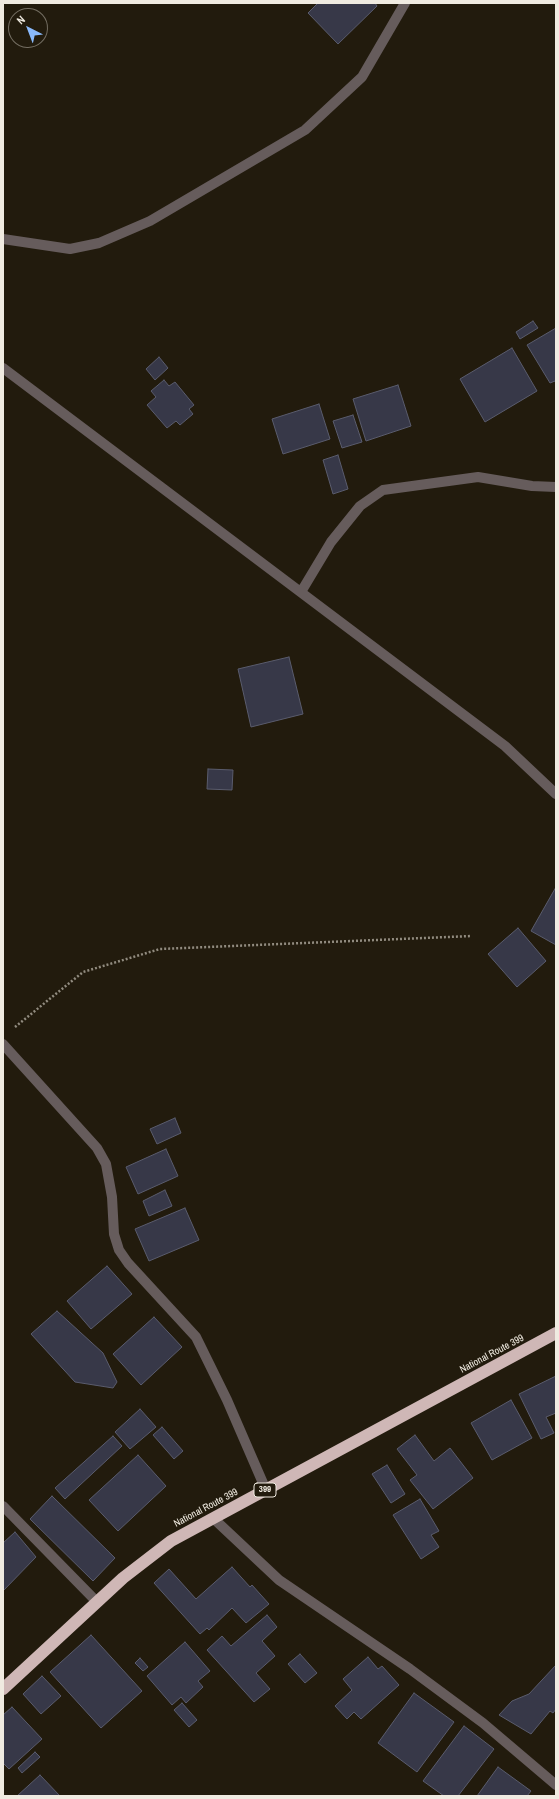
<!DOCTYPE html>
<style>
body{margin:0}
#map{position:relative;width:559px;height:1799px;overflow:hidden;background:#221b0d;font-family:"Archivo Narrow",sans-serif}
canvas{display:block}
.frame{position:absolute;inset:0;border:4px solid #f0ebe1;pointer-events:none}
.north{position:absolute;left:8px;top:8px;width:40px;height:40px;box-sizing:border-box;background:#221b0d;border:1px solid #746e62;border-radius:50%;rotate:318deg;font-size:11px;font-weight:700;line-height:16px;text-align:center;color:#f0ebe1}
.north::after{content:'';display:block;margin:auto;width:14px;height:18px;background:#8abafc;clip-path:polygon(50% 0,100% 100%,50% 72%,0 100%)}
</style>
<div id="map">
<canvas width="559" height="1799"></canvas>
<div class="frame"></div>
<div class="north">N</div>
</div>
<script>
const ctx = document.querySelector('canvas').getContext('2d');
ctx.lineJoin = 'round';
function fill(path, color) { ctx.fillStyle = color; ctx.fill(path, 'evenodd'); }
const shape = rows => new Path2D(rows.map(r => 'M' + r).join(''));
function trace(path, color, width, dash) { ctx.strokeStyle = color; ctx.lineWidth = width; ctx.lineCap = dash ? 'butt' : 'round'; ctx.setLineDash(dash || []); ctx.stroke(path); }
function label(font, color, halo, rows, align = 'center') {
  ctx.font = font + ' "Archivo Narrow",sans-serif'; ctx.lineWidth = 3; ctx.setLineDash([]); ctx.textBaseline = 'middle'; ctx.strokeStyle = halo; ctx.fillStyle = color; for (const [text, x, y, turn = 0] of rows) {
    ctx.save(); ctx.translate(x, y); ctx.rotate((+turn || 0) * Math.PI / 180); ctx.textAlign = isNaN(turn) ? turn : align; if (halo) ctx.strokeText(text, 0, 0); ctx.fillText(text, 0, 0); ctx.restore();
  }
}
const building = shape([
 [318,3,375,3,377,6,338,44,308,13,318,3],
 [533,321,538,328,520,339,516,332,533,321],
 [556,328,556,383,555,381,550,383,527,345,556,328],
 [512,348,537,391,485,422,460,379,512,348],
 [159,357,168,368,155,380,146,369,159,357],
 [164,380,169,386,175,382,194,405,189,409,193,414,180,425,176,421,167,428,147,405,156,397,151,391,164,380],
 [398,385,411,426,366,441,353,399,398,385],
 [319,404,330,439,283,454,272,419,319,404],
 [353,415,362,442,342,448,333,421,353,415],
 [338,455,348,489,333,494,323,460,338,455],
 [289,657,303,714,251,727,238,669,289,657],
 [208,769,233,770,232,790,207,789,208,769],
 [556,887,556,945,531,931,556,887],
 [518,928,546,961,517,987,488,954,518,928],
 [175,1118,181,1133,157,1144,150,1129,175,1118],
 [166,1149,178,1176,138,1194,126,1167,166,1149],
 [165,1190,172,1206,149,1216,143,1201,165,1190],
 [185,1208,199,1240,149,1261,135,1229,185,1208],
 [107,1266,132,1294,91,1329,67,1301,107,1266],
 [57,1311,103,1353,117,1382,113,1388,75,1382,31,1334,57,1311],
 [154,1317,182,1347,141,1385,113,1354,154,1317],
 [556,1376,556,1413,546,1417,554,1433,541,1439,519,1394,556,1376],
 [511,1400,532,1438,492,1460,471,1423,511,1400],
 [140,1409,156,1427,130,1449,115,1432,140,1409],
 [162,1427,183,1451,174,1459,153,1435,162,1427],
 [415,1435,434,1461,450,1448,473,1478,433,1509,410,1480,417,1475,397,1449,415,1435],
 [113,1436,122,1446,65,1499,55,1488,113,1436],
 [138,1455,166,1486,118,1531,89,1500,138,1455],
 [387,1465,405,1494,391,1503,372,1474,387,1465],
 [52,1496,115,1558,93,1581,30,1519,52,1496],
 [420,1499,439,1531,431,1535,439,1547,421,1559,393,1515,420,1499],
 [15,1532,36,1557,3,1591,3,1543,15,1532],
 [232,1567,250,1587,252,1585,269,1604,246,1623,232,1608,209,1630,207,1628,200,1634,154,1583,169,1569,196,1599,232,1567],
 [267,1615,277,1627,262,1641,275,1656,256,1673,270,1689,254,1702,207,1650,222,1636,231,1646,267,1615],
 [91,1635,142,1691,101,1728,50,1672,91,1635],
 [185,1642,210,1671,198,1681,203,1687,186,1703,181,1697,172,1705,147,1676,185,1642],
 [300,1654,317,1673,305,1683,288,1664,300,1654],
 [368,1657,378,1669,382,1666,399,1685,361,1719,354,1712,347,1719,335,1706,352,1690,343,1679,368,1657],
 [140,1658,148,1667,143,1671,135,1663,140,1658],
 [556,1665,556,1709,553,1713,550,1711,531,1734,499,1715,512,1701,529,1694,556,1665],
 [42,1676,61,1696,41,1714,23,1694,42,1676],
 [414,1693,454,1722,417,1772,378,1743,414,1693],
 [182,1703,197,1720,189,1727,174,1710,182,1703],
 [12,1707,42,1739,9,1769,3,1763,3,1715,12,1707],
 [464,1726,494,1749,458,1796,444,1796,423,1781,464,1726],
 [35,1752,40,1757,22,1773,18,1768,35,1752],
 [498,1767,531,1791,527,1796,477,1796,498,1767],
 [40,1775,60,1796,17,1796,40,1775]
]);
fill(building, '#373848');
trace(building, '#5a5c6d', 1);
trace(shape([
 [15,1027,83,972,160,949,471,936]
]), '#918b7f', 2.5, [2, 2]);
trace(shape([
 [3,239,70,249,99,243,150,221,305,130,362,77,405,3],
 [3,368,505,746,556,794],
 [301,592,331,542,360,506,383,490,478,477,532,486,556,487],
 [3,1044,97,1148,106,1164,112,1197,114,1234,119,1250,128,1263,196,1337,227,1400,266,1490],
 [3,1506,97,1602],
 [213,1518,279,1580,410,1669,483,1723,556,1785]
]), '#665c5c', 10);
trace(shape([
 [3,1689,123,1578,171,1541,556,1333]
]), '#cfb7b6', 12);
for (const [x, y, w] of [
 [265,1490,22]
]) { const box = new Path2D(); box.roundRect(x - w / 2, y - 7, w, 14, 3); ctx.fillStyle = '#221b0d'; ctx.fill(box); trace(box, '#f0ebe1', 1); }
label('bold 9px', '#f0ebe1', null, [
 ["399",265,1490]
]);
label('10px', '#f0ebe1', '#221b0d', [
 ["National Route 399",492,1354,-28],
 ["National Route 399",206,1508,-28]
]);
</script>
